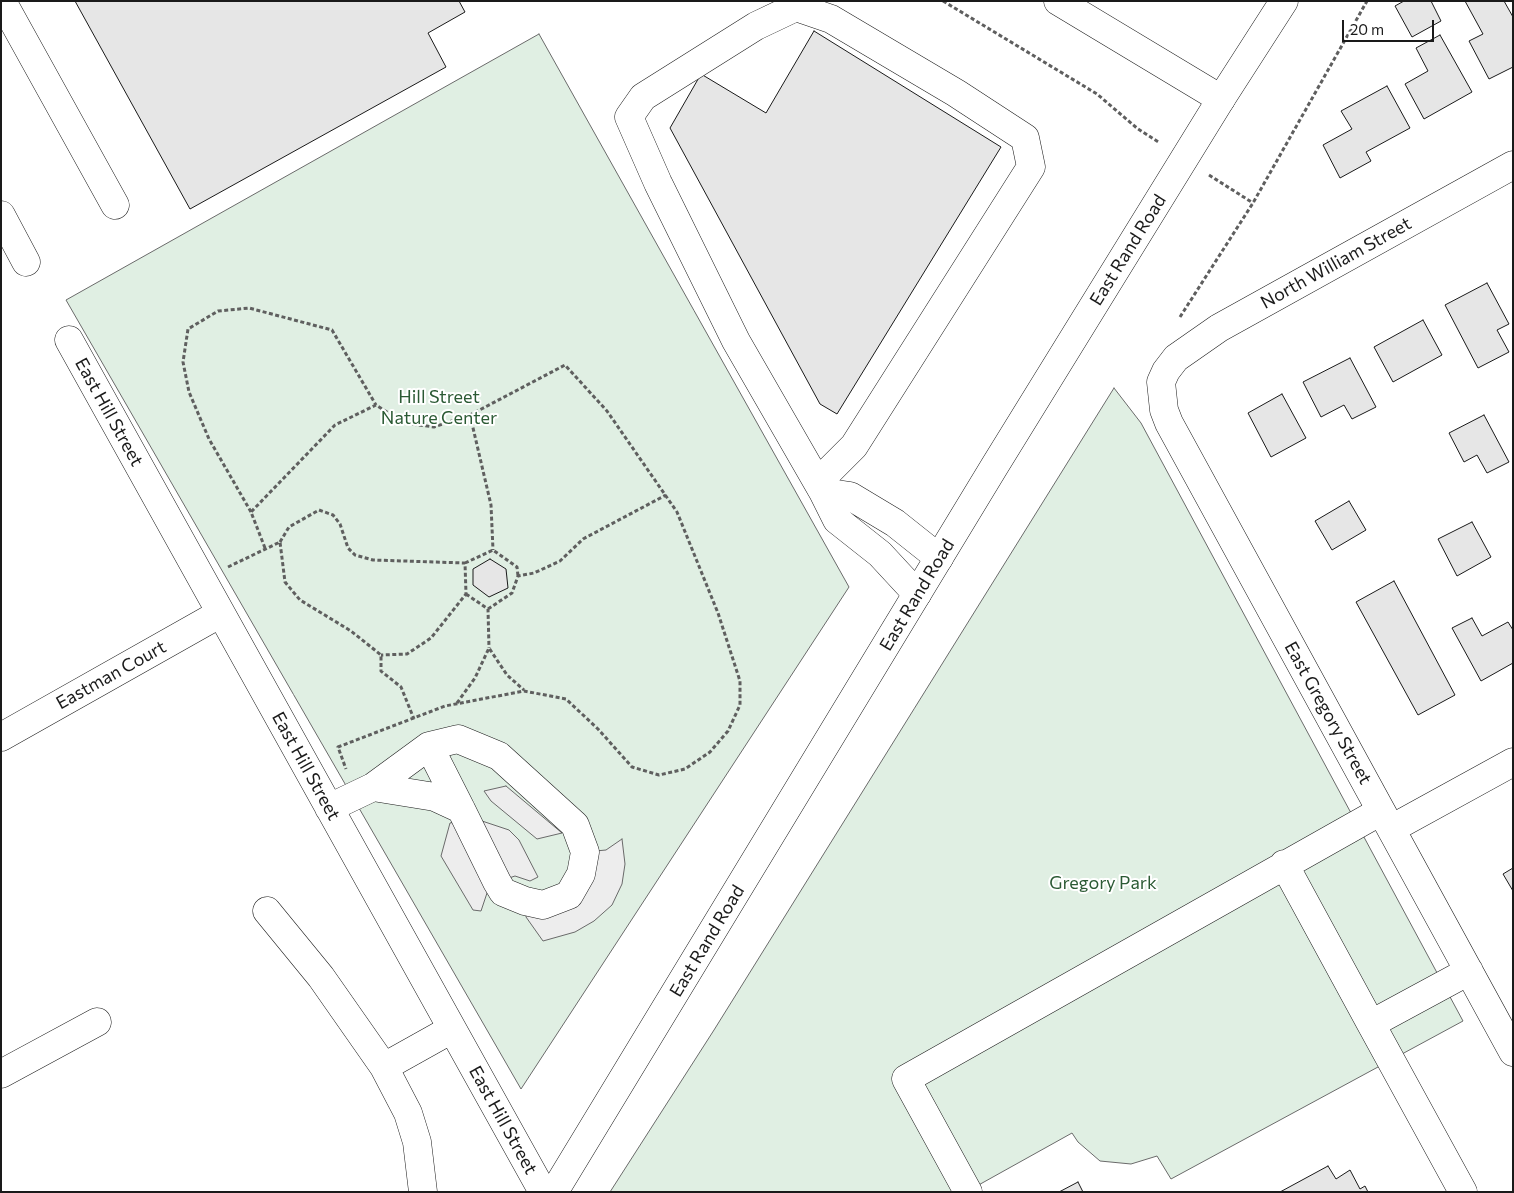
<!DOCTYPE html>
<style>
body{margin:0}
#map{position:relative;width:1514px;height:1193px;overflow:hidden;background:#fff;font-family:Commissioner,sans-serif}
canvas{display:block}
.frame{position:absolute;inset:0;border:2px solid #1a1a1a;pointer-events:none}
.scale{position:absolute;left:1342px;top:20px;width:92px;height:22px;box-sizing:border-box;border:2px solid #1a1a1a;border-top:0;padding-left:6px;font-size:15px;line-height:18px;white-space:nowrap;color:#1a1a1a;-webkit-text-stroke:4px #fff;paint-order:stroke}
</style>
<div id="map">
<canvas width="1514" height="1193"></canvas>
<div class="frame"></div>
<div class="scale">20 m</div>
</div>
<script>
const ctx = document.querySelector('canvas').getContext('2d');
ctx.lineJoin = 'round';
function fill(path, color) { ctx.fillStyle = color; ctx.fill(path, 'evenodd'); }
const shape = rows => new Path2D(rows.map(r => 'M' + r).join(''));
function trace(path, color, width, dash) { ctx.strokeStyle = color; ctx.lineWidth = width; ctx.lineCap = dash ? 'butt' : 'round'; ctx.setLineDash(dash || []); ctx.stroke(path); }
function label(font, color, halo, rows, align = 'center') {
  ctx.font = font + ' Commissioner,sans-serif'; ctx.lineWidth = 4; ctx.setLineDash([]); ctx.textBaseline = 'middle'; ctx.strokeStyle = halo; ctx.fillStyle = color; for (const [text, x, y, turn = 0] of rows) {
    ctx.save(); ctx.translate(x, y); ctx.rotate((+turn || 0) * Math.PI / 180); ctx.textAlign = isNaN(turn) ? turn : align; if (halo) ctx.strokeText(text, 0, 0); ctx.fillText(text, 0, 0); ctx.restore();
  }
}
const green = shape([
 [539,34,849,587,521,1089,66,300,539,34],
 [1114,388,1141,423,1463,1021,1171,1179,1157,1156,1131,1164,1100,1161,1078,1142,1072,1133,966,1192,610,1192,714,1030,1114,388]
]);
fill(green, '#e0efe3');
trace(green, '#6a6a6a', 1);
const parking = shape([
 [506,786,562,833,537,839,491,801,484,791,506,786],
 [466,820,482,821,509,830,519,840,538,877,530,881,515,876,497,882,487,893,481,911,473,910,441,856,450,823,466,820],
 [622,839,625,864,622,884,612,905,594,921,575,932,543,941,526,917,525,901,543,905,585,852,606,850,622,839]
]);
fill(parking, '#ededed');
trace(parking, '#6a6a6a', 1);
const building = shape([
 [75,1,459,1,465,12,428,33,446,67,190,209,75,1],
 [1404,1,1431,1,1441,21,1412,37,1395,6,1404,1],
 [1465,1,1504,1,1513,17,1513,67,1489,79,1469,41,1483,34,1465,1],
 [814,31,1001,147,837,414,820,404,670,128,701,74,766,113,814,31],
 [1440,35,1472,92,1424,119,1405,84,1428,71,1416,48,1440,35],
 [1387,86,1410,128,1366,152,1371,161,1340,178,1323,145,1352,129,1341,111,1387,86],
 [1487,283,1509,324,1497,330,1509,352,1478,368,1445,305,1487,283],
 [1423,320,1442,355,1393,382,1374,347,1423,320],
 [1350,358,1376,407,1352,419,1344,405,1321,417,1303,382,1350,358],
 [1282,394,1306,438,1271,457,1248,413,1282,394],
 [1484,415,1509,462,1487,473,1477,455,1464,462,1449,433,1484,415],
 [1349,501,1366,530,1332,550,1315,521,1349,501],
 [1472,522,1491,557,1457,576,1438,539,1472,522],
 [490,559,506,569,508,588,489,597,473,585,473,569,490,559],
 [1394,581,1455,695,1418,715,1356,602,1394,581],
 [1472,618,1482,636,1508,622,1513,630,1513,663,1481,681,1452,628,1472,618],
 [1513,868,1513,891,1503,874,1513,868],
 [1328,1166,1336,1179,1350,1170,1360,1189,1365,1186,1368,1192,1280,1192,1328,1166],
 [1078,1182,1083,1192,1059,1192,1078,1182]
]);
fill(building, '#e6e6e6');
trace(building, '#1a1a1a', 1);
const minor = shape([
 [2,1,115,205],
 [1058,1,1221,99],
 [1513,165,1219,328,1176,358,1166,371,1161,382,1164,410,1169,423,1513,1052],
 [1,215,26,262],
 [69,340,543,1192],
 [818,482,854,446,1031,167,1025,138,956,93,831,19,796,7,756,26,643,97,629,117,658,183,736,341,823,492],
 [917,594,880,554,837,520,823,492,850,496,895,523,939,558],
 [1,737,221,613],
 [429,746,461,809,497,882,503,892,525,901,543,905,569,895,581,874,585,852,575,825,499,756,458,739,429,746,373,787,435,797,461,809],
 [329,808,373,787],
 [1391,829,1513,762],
 [1284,864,1371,1024],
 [267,911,321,977,384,1067,408,1113,417,1142,423,1192],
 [384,1067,452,1029],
 [1,1074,97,1022],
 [968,1192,906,1079,1381,811],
 [1463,1192,1371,1024,1469,971]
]);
const major = shape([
 [554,1192,994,467,1221,99,1284,1]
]);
trace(minor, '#1a1a1a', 29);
trace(major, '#1a1a1a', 29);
trace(shape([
 [943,1,1097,94,1138,129,1160,143],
 [1209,175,1253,203],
 [1180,317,1253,203,1367,1],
 [470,415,491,505,493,550],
 [251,512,209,439,189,392,183,362,188,329,218,311,249,308,332,330,376,405],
 [280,542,289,527,319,510,333,515,340,524,348,548,355,555,373,560,465,563,466,594,431,638,407,654,381,655],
 [265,548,251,512,335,425,376,405,404,423,434,427,470,415,565,365,607,411,677,512,718,613,740,681,740,705,728,731,710,752,685,769,659,775,632,767,598,729,566,699,524,691,445,706,338,747,346,769],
 [465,563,493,550,517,567,518,576],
 [228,567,280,542,285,582,300,600,351,631,381,655,381,671,401,687,414,719],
 [466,594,488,609,489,648],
 [488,609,512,593,518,576,534,573,560,561,583,539,666,495],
 [457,703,475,678,489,648,507,675,524,690]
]), '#5f5f5f', 3, [4, 2.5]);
trace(minor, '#fff', 28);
trace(major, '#fff', 28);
label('18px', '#1a1a1a', '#fff', [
 ["East Rand Road",1128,250,-58],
 ["North William Street",1336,263,-29],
 ["East Hill Street",109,412,61],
 ["East Rand Road",917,595,-59],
 ["Eastman Court",111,675,-29],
 ["East Gregory Street",1328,713,61],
 ["East Hill Street",306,766,61],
 ["East Rand Road",707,941,-59],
 ["East Hill Street",503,1120,61]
]);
label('18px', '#2b5a34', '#fff', [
 ["Hill Street",439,397],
 ["Nature Center",439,418],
 ["Gregory Park",1103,883]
]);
</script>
